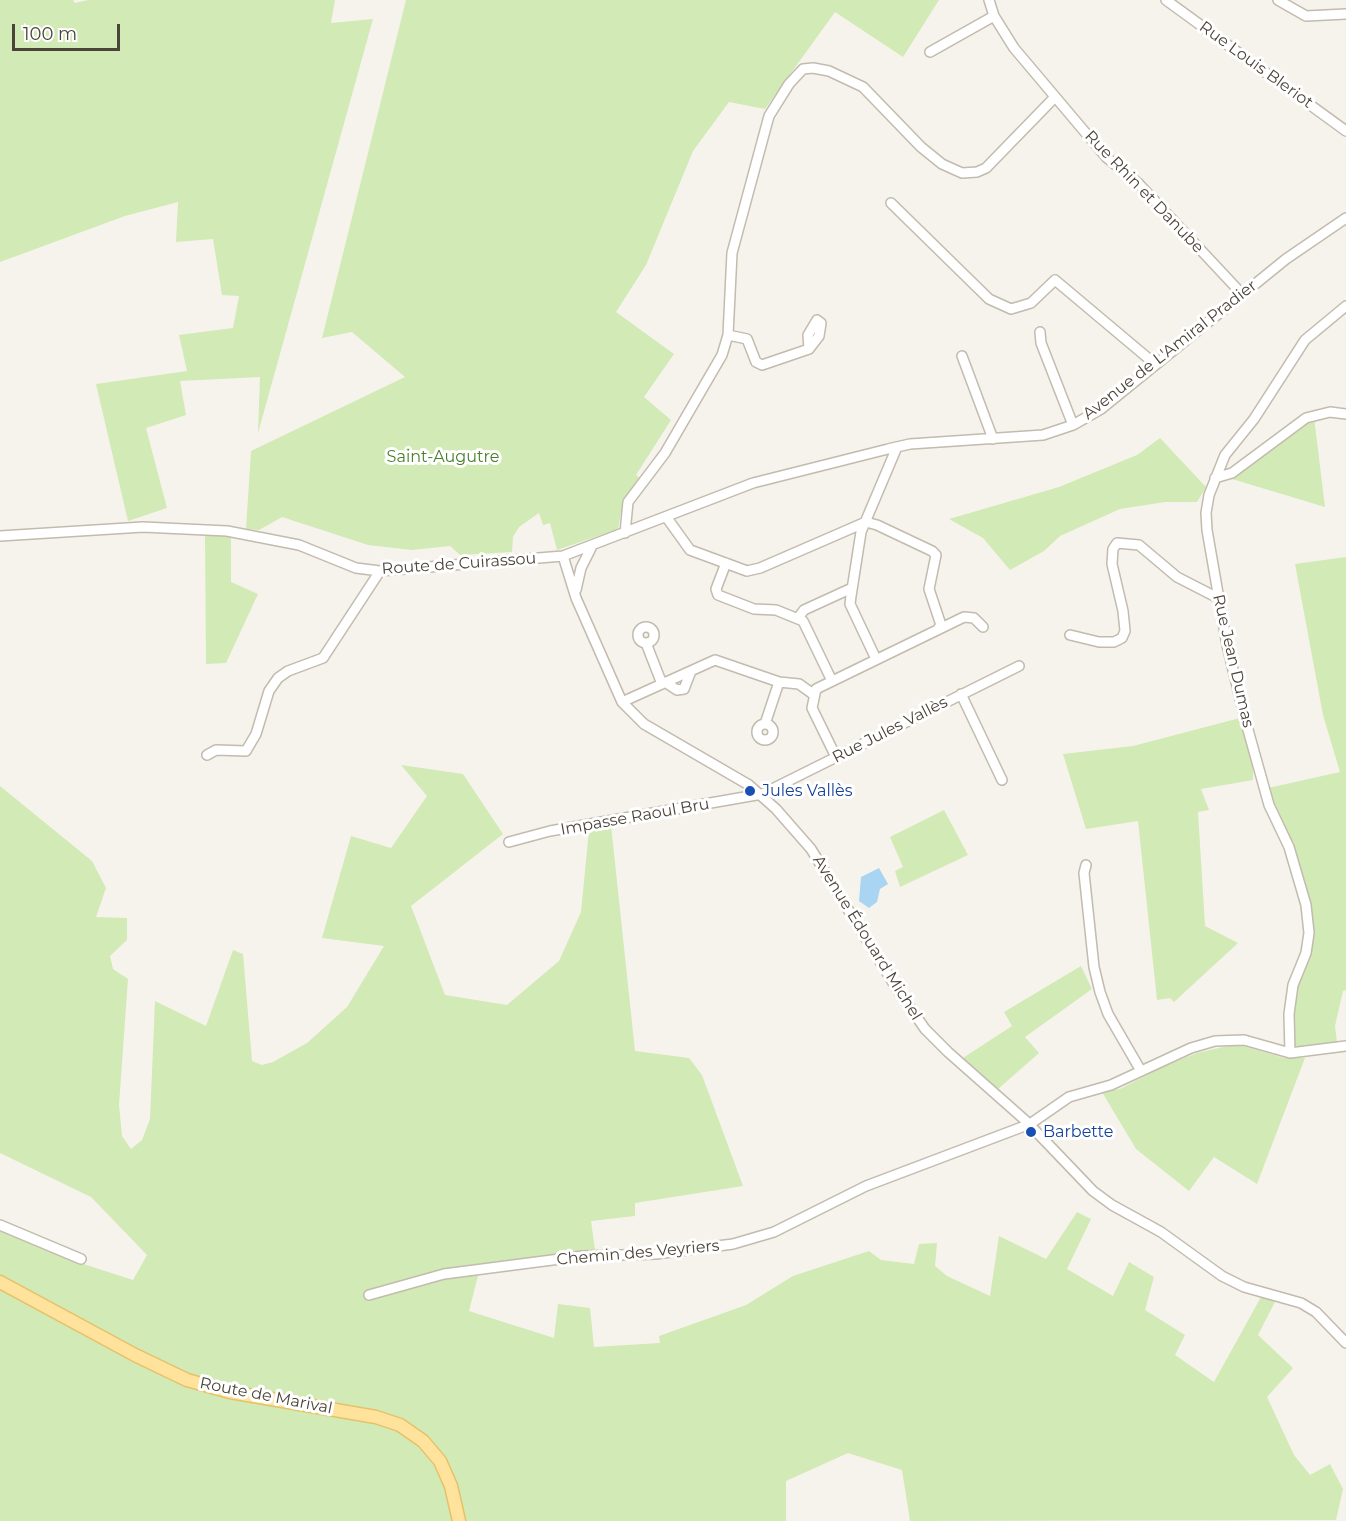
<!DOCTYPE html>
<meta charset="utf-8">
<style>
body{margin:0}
#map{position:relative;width:1346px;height:1521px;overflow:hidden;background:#f6f3ec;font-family:Montserrat,sans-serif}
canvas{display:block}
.scale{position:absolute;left:12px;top:24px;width:108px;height:27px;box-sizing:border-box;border:3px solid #4b4439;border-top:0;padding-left:8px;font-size:18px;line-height:21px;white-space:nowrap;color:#4b4439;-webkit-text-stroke:4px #fff;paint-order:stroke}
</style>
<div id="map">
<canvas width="1346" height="1521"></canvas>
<div class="scale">100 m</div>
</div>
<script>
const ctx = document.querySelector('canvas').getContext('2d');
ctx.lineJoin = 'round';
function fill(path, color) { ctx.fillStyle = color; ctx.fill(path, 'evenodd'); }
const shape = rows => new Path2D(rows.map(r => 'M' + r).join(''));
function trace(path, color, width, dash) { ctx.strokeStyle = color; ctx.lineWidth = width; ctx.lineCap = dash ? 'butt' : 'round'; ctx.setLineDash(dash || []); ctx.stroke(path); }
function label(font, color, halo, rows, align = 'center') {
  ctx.font = font + ' Montserrat,sans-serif'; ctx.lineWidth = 6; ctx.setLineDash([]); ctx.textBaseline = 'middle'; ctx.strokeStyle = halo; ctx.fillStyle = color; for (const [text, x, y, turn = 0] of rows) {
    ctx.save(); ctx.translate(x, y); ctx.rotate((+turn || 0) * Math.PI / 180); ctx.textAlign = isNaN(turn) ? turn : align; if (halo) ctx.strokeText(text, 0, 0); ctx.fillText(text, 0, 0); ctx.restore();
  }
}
fill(shape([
 [0,0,73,0,75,3,88,0,335,0,331,23,373,19,258,433,260,377,180,381,186,415,146,428,167,508,128,521,96,384,187,371,179,335,233,328,239,296,222,295,213,239,176,242,178,202,125,216,0,262],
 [406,0,939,0,903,57,835,12,765,109,729,102,693,151,646,265,616,312,674,354,644,397,671,420,636,475,641,479,623,501,618,529,557,550,550,523,543,525,539,513,519,527,513,537,512,552,460,555,450,546,412,550,368,545,282,517,259,530,246,529,251,451,405,377,352,332,322,338],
 [1314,417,1325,507,1232,479,1304,422],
 [1160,438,1206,487,1197,502,1165,502,1120,509,1060,536,1044,551,1010,570,983,538,949,519,1059,487,1137,455],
 [205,534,231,537,231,582,258,594,226,663,206,664],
 [1346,557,1346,990,1343,991,1335,1026,1337,1043,1294,1047,1294,1004,1298,980,1311,947,1308,897,1295,848,1276,812,1268,788,1340,772,1323,715,1295,564],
 [1240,718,1253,763,1253,780,1201,789,1209,810,1198,812,1205,926,1238,943,1174,1002,1170,998,1157,1000,1138,821,1086,829,1063,754,1133,746],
 [401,765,463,774,503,834,411,906,445,995,507,1005,559,961,581,912,589,830,611,825,635,1051,689,1058,702,1075,743,1186,635,1203,635,1216,591,1221,595,1250,481,1264,469,1311,554,1338,558,1304,590,1308,594,1347,660,1343,659,1336,746,1305,793,1276,869,1251,881,1260,914,1264,919,1244,937,1243,935,1266,947,1276,990,1296,999,1236,1046,1259,1077,1212,1091,1219,1067,1269,1113,1296,1129,1262,1154,1277,1145,1310,1185,1335,1175,1355,1214,1382,1261,1297,1276,1300,1258,1335,1293,1368,1267,1397,1294,1455,1310,1475,1330,1464,1343,1489,1336,1520,910,1521,902,1470,848,1453,786,1481,786,1521,0,1521,0,1229,74,1261,133,1280,147,1255,91,1197,0,1153,0,786,92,861,106,888,96,917,127,918,127,940,110,956,113,969,128,979,119,1105,122,1136,131,1149,142,1140,150,1119,155,1001,206,1026,233,950,243,954,252,1061,262,1065,273,1062,307,1043,347,1007,384,946,322,938,351,836,391,848,427,796],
 [944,810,968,855,900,887,895,871,903,867,890,837],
 [1081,966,1092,989,1025,1037,1039,1053,998,1089,963,1058,1012,1026,1004,1012],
 [1236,1044,1284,1058,1305,1058,1257,1184,1214,1157,1189,1191,1136,1149,1102,1092,1120,1089,1164,1066,1197,1053]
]), '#d2eab5');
fill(shape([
 [879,868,888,884,880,889,877,902,869,908,859,901,861,877]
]), '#a9d4f2');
const minor = shape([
 [989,0,994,16,1014,48,1106,157,1139,184,1241,293],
 [1166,0,1346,131],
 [1278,0,1306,16,1346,14],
 [930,52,994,16],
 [891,203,989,299,1011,309,1031,303,1055,280,1155,364],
 [1040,332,1041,343,1073,425],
 [728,335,747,339,756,362,762,365,809,349,819,336,821,323,817,320,808,335,809,349],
 [962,356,993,439],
 [1215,478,1232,473,1306,418,1330,412,1346,414],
 [667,518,690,550,747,571,760,568,866,522,877,525,932,551,936,555,929,589,941,625,938,629],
 [625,533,628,502,665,453,722,355,728,335,732,253,769,116,789,84,803,69,813,68,829,71,863,87,921,147,942,164,962,173,977,172,986,168,1055,97],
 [0,536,143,527,227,531,299,545,356,568,380,571,563,556,753,483,888,449,910,444,1043,435,1073,425,1101,409,1286,259,1346,218],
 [563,556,576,598,622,702,644,724,749,785,776,809,811,849,897,989,925,1029,948,1052,1026,1121,1093,1191,1112,1205,1161,1232,1222,1276,1244,1287,1301,1303,1316,1312,1346,1343],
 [726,563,716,589,718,595,754,609,776,610,803,621,832,681],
 [576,590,581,568,591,548],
 [798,618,804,610,852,588],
 '638 635a8 8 0 1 1 16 0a8 8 0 1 1-16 0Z',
 [1070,635,1099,642,1114,642,1122,638,1125,631,1123,611,1112,564,1113,549,1117,543,1139,545,1177,577,1218,598],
 [646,643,662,684],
 [876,659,850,604,851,596,861,532,897,447],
 [665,682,677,690,684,689,691,671],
 [961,694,1002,780],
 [622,702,715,660,779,682,799,684,813,694],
 '757 732a8 8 0 1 1 16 0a8 8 0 1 1-16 0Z',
 [765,724,779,682],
 [207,755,216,750,246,751,256,734,269,691,278,678,288,671,323,658,380,571],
 [836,757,812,708,816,689,964,617,974,618,983,627],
 [509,842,550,831,762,794,1019,666],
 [1086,865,1084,873,1094,967,1100,992,1108,1014,1141,1071],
 [1290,1053,1289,1014,1293,985,1306,953,1309,933,1306,905,1289,847,1269,805,1245,719,1227,645,1207,530,1206,513,1209,495,1225,455,1254,419,1305,340,1346,306],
 [0,1225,81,1259],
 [369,1295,444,1274,583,1256,656,1254,733,1244,774,1232,866,1186,1030,1124,1069,1097,1111,1085,1191,1048,1215,1041,1244,1040,1290,1053,1346,1046]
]);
const major = shape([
 [0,1282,135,1355,187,1380,230,1392,376,1417,400,1425,423,1441,440,1461,451,1486,459,1521]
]);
trace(minor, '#c2bbae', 12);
trace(major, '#e6c16a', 15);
trace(minor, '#fff', 9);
trace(major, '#ffe39c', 12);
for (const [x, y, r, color] of [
 [750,791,6,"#1a4fb4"],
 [1031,1132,6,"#1a4fb4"]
]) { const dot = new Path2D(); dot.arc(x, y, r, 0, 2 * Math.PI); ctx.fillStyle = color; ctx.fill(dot); trace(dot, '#fff', 2); }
label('16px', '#4b4439', '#fff', [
 ["Rue Louis Bleriot",1256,65,36],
 ["Rue Rhin et Danube",1144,192,46],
 ["Avenue de L'Amiral Pradier",1170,350,-38],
 ["Route de Cuirassou",459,564,-4],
 ["Rue Jean Dumas",1233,661,77],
 ["Rue Jules Vallès",890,730,-27],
 ["Impasse Raoul Bru",635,817,-10],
 ["Avenue Édouard Michel",867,938,58],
 ["Chemin des Veyriers",638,1253,-5],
 ["Route de Marival",266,1396,11]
]);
label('16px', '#4a7f2a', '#fff', [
 ["Saint-Augutre",443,457]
]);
label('16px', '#164399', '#fff', [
 ["Jules Vallès",762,791],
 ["Barbette",1043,1132]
], 'left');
</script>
